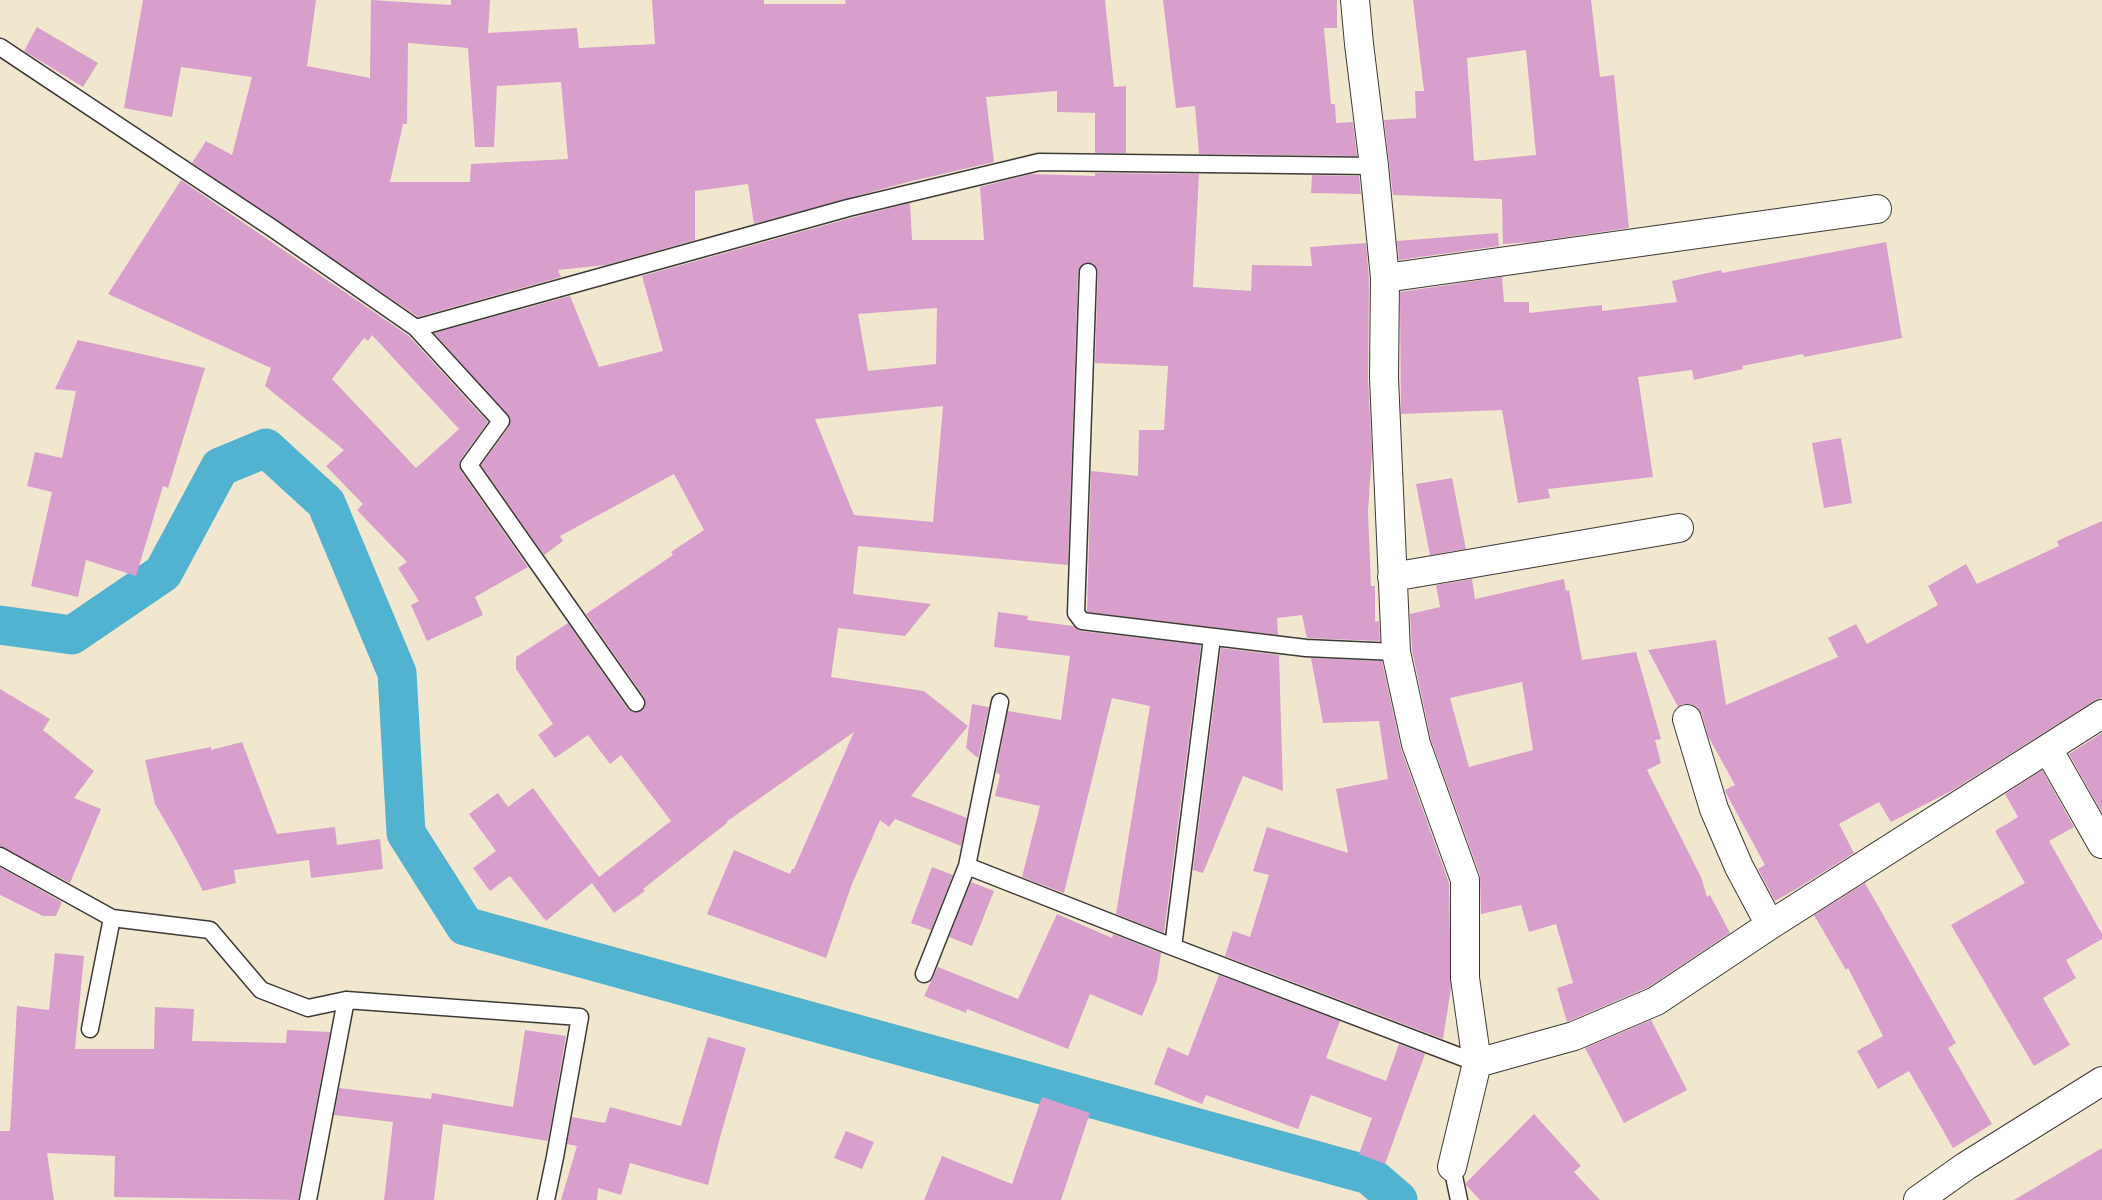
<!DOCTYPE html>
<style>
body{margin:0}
canvas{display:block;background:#f1e7ce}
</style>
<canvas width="2102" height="1200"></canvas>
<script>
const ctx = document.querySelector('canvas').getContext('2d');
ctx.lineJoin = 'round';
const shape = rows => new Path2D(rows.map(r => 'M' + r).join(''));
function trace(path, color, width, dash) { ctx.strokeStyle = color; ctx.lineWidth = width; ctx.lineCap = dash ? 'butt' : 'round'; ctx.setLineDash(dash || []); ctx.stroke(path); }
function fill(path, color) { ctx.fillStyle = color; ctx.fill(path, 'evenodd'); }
trace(shape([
 [0,625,72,635,163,573,220,467,266,448,326,503,397,673,406,833,465,926,1369,1175,1398,1200]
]), '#51b3d0', 39);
fill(shape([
 [143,0,316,0,307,66,370,78,371,0,451,5,451,0,490,0,488,33,577,28,579,48,655,44,652,0,764,0,764,4,846,4,845,0,1105,0,1114,87,1126,86,1126,153,1095,153,1095,113,1057,112,1057,91,986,97,994,162,908,182,754,224,748,184,695,191,695,240,606,265,558,270,561,277,418,317,192,163,206,141,232,155,252,77,181,67,172,117,124,108],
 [408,43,468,48,475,147,494,147,497,86,561,82,568,159,471,164,470,182,390,182,403,124,407,124],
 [1163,0,1337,0,1337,28,1324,28,1331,104,1335,104,1336,123,1353,122,1357,156,1199,154,1195,106,1176,108],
 [1413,0,1591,0,1600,77,1614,75,1629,228,1532,242,1503,244,1502,199,1393,195,1384,120,1416,118,1415,91,1424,91],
 [1526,50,1536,155,1474,161,1467,58],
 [37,27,98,63,83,87,24,51],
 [1095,173,1199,174,1193,287,1251,291,1252,265,1312,266,1310,247,1366,243,1369,279,1368,378,1372,452,1368,512,1371,586,1375,586,1375,622,1379,621,1380,641,1307,638,1302,615,1277,618,1278,635,1087,612,1091,471,1138,476,1139,430,1164,430,1168,366,1095,363,1098,272,1093,263,1084,263,1078,272,1068,565,858,546,853,594,931,604,905,636,838,628,831,677,924,691,968,726,911,796,967,818,961,846,895,819,889,827,880,820,852,884,826,958,707,914,734,850,790,874,792,869,794,869,854,732,726,822,727,823,643,889,645,891,614,913,592,883,546,921,510,876,490,891,473,868,496,851,469,814,498,793,508,807,533,788,599,877,671,821,621,755,610,764,588,735,555,758,538,735,553,724,516,669,516,657,568,623,628,709,632,712,641,711,645,707,644,697,586,614,673,555,671,552,704,530,674,474,560,536,563,541,544,555,481,465,509,427,510,418,434,333,570,296,599,367,663,351,642,276,851,218,910,203,912,240,984,240,980,187,1031,174,1095,176],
 [937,308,936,364,868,371,858,314],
 [943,406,933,522,854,515,815,419],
 [1312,175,1359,176,1361,194,1311,193],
 [181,180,409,336,488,422,461,459,459,465,461,471,528,567,475,597,483,615,427,641,411,605,419,601,398,568,407,562,357,510,363,504,326,466,344,450,265,386,271,368,108,294],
 [372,335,459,429,416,468,332,379,364,338,368,341],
 [1498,233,1499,246,1399,260,1397,241],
 [1886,242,1902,338,1804,357,1803,354,1742,366,1743,369,1694,380,1692,370,1638,377,1653,477,1548,489,1550,498,1518,503,1502,410,1401,414,1400,292,1502,277,1504,302,1529,302,1529,313,1602,305,1602,311,1677,302,1672,281,1721,270,1722,273],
 [78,340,205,368,168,488,163,486,136,576,86,560,78,597,31,586,52,492,27,486,35,452,62,458,76,391,55,389],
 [1841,438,1852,503,1824,508,1812,443],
 [1452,478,1466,549,1430,555,1416,484],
 [2102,521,2102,698,2094,701,1953,790,1891,822,1879,802,1839,824,1854,853,1798,888,1775,901,1758,869,1765,865,1726,793,1725,790,1735,785,1708,736,1702,714,1697,707,1691,704,1683,704,1678,707,1648,650,1716,640,1726,705,1838,657,1828,638,1856,624,1867,644,1938,605,1928,586,1966,564,1977,584,2059,546,2057,541],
 [1472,579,1475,599,1564,579,1566,591,1569,590,1582,660,1636,652,1661,739,1655,740,1661,763,1647,770,1701,877,1707,897,1710,895,1730,933,1649,987,1567,1022,1557,988,1573,983,1556,924,1529,932,1521,905,1481,914,1480,875,1431,740,1412,650,1410,614,1440,607,1436,585],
 [1522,682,1533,750,1469,767,1450,698],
 [998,612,1028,616,1027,620,1073,626,1081,631,1201,645,1164,933,1116,914,1150,706,1112,698,1064,893,1022,877,1040,806,995,796,1000,775,996,772,1008,711,1061,720,1070,656,994,647],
 [1221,648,1279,655,1283,791,1243,776,1203,873,1193,870],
 [1311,658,1382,661,1401,749,1449,883,1451,988,1443,1039,1225,956,1233,931,1250,937,1269,875,1253,871,1267,827,1348,853,1336,789,1388,779,1379,721,1323,723],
 [0,689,50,719,43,730,94,771,74,798,101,809,70,883,0,846],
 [972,704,989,707,978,758,966,748],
 [2102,733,2102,811,2101,811,2069,754],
 [242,742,277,834,335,827,337,845,380,839,383,869,311,878,309,860,234,870,236,883,203,891,175,838,155,804,145,760,211,747,211,750],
 [2042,770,2074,827,2049,841,2102,934,2102,939,2066,960,2076,978,2043,998,2070,1045,2034,1066,1951,925,2025,883,1995,831,2018,817,2005,794],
 [0,867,62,902,56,916,43,916,0,895],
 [932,867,953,875,931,930,911,923],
 [971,882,994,891,972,946,949,937],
 [1865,883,1956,1043,1948,1048,1992,1124,1953,1148,1909,1071,1878,1089,1857,1051,1883,1036,1848,968,1846,970,1814,915],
 [1057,914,1112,938,1113,934,1161,953,1157,980,1142,1016,1090,994,1068,1049,967,1009,966,1013,924,996,938,967,1018,999],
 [55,953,84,956,75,1049,154,1049,155,1007,194,1009,192,1041,286,1043,287,1030,330,1032,298,1200,114,1197,115,1156,47,1153,54,1200,0,1200,0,1131,10,1131,17,1006,49,1010],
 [1219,975,1340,1021,1326,1058,1386,1081,1399,1044,1425,1054,1385,1164,1359,1154,1372,1118,1311,1095,1298,1129,1206,1095,1202,1104,1154,1084,1168,1047,1188,1056],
 [1651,1020,1687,1090,1624,1123,1585,1048],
 [525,1030,566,1036,548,1141,443,1124,434,1200,384,1200,393,1122,334,1115,339,1088,431,1099,432,1093,513,1107],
 [708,1037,746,1048,720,1137,708,1185,630,1163,621,1195,598,1188,597,1200,561,1200,577,1146,567,1144,572,1117,605,1123,610,1107,681,1126],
 [1042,1097,1090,1113,1061,1200,924,1200,942,1156,1012,1184],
 [1534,1114,1581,1166,1574,1172,1600,1200,1480,1200,1466,1185,1466,1183],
 [846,1131,874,1142,862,1169,834,1158],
 [2102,1148,2102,1200,2014,1200]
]), '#d89fcd');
const lane = shape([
 [0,47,272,228,416,328,501,421,469,465,636,703],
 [1088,272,1076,613,1082,621,1306,648,1396,652],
 [416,328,848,208,1039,162,1374,166],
 [0,856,112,918,210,930,261,990,308,1008,346,1000,580,1017,555,1157,546,1200],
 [967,866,1173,947,1477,1063],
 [1173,947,1212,638],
 [924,974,967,866,1000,702],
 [90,1029,112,918],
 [1452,1167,1459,1200],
 [308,1200,346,1000]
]);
const street = shape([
 [1355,0,1359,44,1374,166,1385,278,1384,378,1396,652,1416,744,1465,880,1465,978,1477,1063,1452,1167],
 [1385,278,1877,209],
 [1392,577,1679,528],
 [1687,719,1714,809,1739,867,1770,925],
 [2048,749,2102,844],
 [1477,1063,1574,1036,1656,1001,1770,925,2102,714],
 [1918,1200,1966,1166,2102,1081]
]);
trace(lane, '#3c3a37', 19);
trace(street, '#3c3a37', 30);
trace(lane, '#fff', 16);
trace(street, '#fff', 28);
</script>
